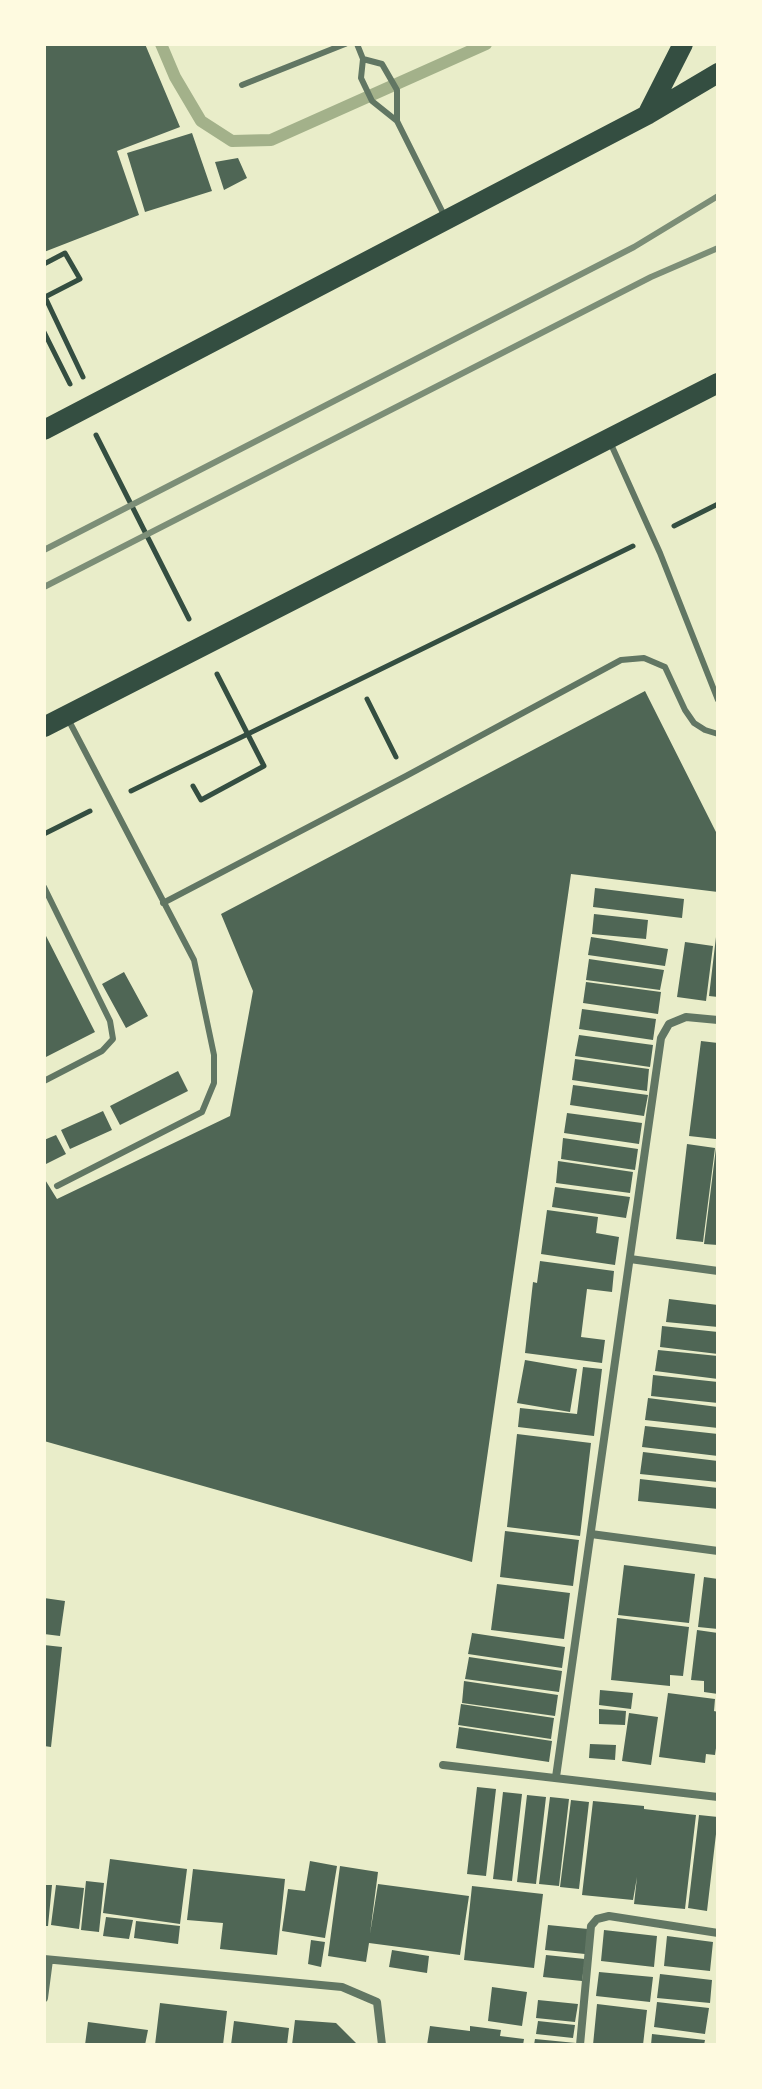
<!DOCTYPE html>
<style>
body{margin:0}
#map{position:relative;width:762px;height:2089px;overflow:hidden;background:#e9edc9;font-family:"PT Sans",sans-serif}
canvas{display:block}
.frame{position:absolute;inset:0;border:46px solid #fefae0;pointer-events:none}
</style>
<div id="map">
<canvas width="762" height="2089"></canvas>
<div class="frame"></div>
</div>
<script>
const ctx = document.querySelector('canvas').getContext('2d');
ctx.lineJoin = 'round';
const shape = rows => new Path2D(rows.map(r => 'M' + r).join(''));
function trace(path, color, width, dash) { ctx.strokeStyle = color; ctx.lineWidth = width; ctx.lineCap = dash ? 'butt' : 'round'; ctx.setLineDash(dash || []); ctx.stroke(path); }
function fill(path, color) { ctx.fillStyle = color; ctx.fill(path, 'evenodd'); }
trace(shape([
 [161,44,175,77,201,121,232,141,271,140,486,44]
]), '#a3b18a', 12);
fill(shape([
 [44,44,145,44,180,127,117,151,139,215,44,252],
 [192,133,212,191,145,212,127,153],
 [238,158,247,178,224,190,215,162],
 [645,691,718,836,718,892,571,874,472,1562,44,1441,44,1178,57,1199,230,1116,253,991,221,914],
 [595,888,684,899,682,918,593,907],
 [594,914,648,920,646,939,592,934],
 [44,932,95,1032,44,1058],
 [591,937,668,949,665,966,588,955],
 [716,937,718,937,718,997,709,996],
 [685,942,713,946,706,1001,677,997],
 [589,959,664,970,660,990,586,980],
 [124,972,148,1016,126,1028,102,984],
 [586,982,661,992,658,1014,583,1003],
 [582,1009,656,1019,653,1040,579,1029],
 [579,1035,653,1045,650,1067,575,1056],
 [701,1041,718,1043,716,1139,689,1136],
 [575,1059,649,1069,647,1091,572,1080],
 [178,1071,188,1091,120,1125,110,1106],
 [573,1085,648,1095,644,1116,570,1105],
 [103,1111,112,1130,70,1149,61,1130],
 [567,1113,642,1123,639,1144,564,1133],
 [56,1135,66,1154,44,1165,44,1140],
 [563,1138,638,1149,635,1170,561,1159],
 [687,1144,715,1148,703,1242,676,1239],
 [716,1148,718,1148,718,1245,704,1244],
 [558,1161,633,1172,630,1193,556,1183],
 [555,1187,630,1197,626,1218,552,1207],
 [547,1210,598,1217,596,1233,619,1237,615,1265,541,1254],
 [540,1261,614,1271,612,1292,587,1289,581,1337,605,1340,602,1363,525,1353,533,1282,537,1283],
 [669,1299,718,1305,718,1327,666,1322],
 [662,1326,718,1332,718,1354,660,1347],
 [658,1350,718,1356,718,1379,655,1371],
 [525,1360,577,1369,570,1412,517,1403],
 [583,1367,602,1369,594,1436,518,1427,520,1408,577,1414],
 [653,1375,718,1382,718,1403,651,1396],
 [648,1398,718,1407,718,1428,645,1420],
 [645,1426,718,1434,718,1456,642,1447],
 [517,1434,591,1443,580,1536,507,1527],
 [643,1452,718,1461,718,1482,640,1474],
 [640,1479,718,1488,718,1509,638,1501],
 [505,1531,579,1540,573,1586,500,1577],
 [624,1565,695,1574,689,1623,618,1615],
 [704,1577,718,1579,718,1629,698,1627],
 [497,1584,570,1593,564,1639,491,1630],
 [44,1598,65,1601,60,1636,44,1634],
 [617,1618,689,1627,683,1676,670,1675,670,1686,611,1680],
 [697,1630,718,1633,718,1694,704,1692,704,1681,691,1680],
 [472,1633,565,1647,562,1668,468,1654],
 [44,1645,62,1647,51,1747,44,1746],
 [469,1657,562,1671,559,1692,465,1679],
 [464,1681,558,1695,555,1716,462,1703],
 [600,1690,633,1693,631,1709,599,1705],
 [668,1693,715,1699,714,1711,718,1712,718,1734,715,1755,706,1754,705,1763,659,1757],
 [461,1704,554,1718,551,1739,458,1725],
 [599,1709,626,1711,625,1725,599,1724],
 [629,1713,658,1717,651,1765,622,1761],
 [459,1727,552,1741,549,1762,456,1748],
 [590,1744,616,1745,615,1760,589,1758],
 [477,1787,496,1789,486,1876,467,1874],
 [503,1792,522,1794,512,1881,493,1879],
 [527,1795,546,1797,536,1884,517,1882],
 [550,1797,569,1799,559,1886,539,1884],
 [571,1800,589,1802,579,1889,560,1887],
 [593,1801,644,1806,644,1809,696,1815,685,1909,634,1904,637,1877,633,1900,582,1895],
 [699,1815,718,1817,707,1911,688,1908],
 [110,1859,187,1869,180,1924,103,1913],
 [310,1861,337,1866,325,1938,282,1931,288,1889,305,1891],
 [340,1866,378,1872,370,1934,378,1884,469,1896,460,1955,369,1943,366,1962,328,1956],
 [193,1869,285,1879,277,1955,220,1949,223,1923,187,1920],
 [86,1881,104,1883,99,1932,81,1930],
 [44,1885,52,1885,48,1926,44,1926],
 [56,1885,84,1888,79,1929,51,1925],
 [472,1886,543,1894,534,1968,464,1960],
 [106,1917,133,1920,129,1939,103,1936],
 [136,1921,180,1926,178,1944,134,1938],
 [548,1925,588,1929,585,1954,545,1950],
 [604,1930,657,1936,654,1967,601,1961],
 [667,1936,713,1942,710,1971,664,1966],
 [311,1940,325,1942,321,1967,308,1964],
 [392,1950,429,1956,427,1973,389,1967],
 [546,1955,585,1959,582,1981,543,1977],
 [599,1972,653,1977,650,2002,596,1996],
 [660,1974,712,1980,710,2003,657,1998],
 [492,1987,527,1992,522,2026,488,2021],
 [538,2000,578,2004,575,2022,536,2018],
 [657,2002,709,2008,705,2034,654,2027],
 [160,2003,227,2011,223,2045,155,2045],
 [597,2004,647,2010,643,2045,593,2045],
 [295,2020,336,2023,358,2045,292,2045],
 [234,2021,289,2028,287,2045,231,2045],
 [538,2021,575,2025,573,2038,536,2034],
 [88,2022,148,2030,145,2045,85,2045],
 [430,2026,470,2031,470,2026,501,2030,500,2036,524,2039,523,2045,427,2045],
 [652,2034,705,2040,704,2045,651,2045],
 [535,2039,576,2043,576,2045,534,2045]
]), '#4f6655');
trace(shape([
 [44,264,65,253,80,279,45,297,83,377],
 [44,332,70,384],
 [96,435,189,619],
 [674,526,718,504],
 [367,699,396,757],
 [193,786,201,800,264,766,217,674],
 [131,791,633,546],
 [44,834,90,811]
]), '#344e41', 5);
trace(shape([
 [357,44,363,59,361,78,372,101,397,121,445,217],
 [363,59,382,64,397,90,397,121],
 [242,85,345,44],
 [610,442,660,553,718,700],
 [44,887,110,1021,113,1039,102,1051,44,1081],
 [163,903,406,776,621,660,644,658,665,667,685,710,694,723,705,730,718,734],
 [57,1186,202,1112,214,1083,214,1055,194,960,68,719]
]), '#617663', 6);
trace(shape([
 [630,1259,718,1271],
 [591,1534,718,1551],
 [443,1765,718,1797],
 [556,1777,661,1038,669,1024,686,1017,718,1020],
 [44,1959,342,1987,377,2002,382,2045],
 [44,1998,49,1960],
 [580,2045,591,1926,597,1919,609,1916,718,1933]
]), '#617663', 8);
trace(shape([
 [647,115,683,44],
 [44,430,647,115,718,73],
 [44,727,718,383]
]), '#344e41', 20);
trace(shape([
 [44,550,634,247,718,196],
 [44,587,651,277,718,248]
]), '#7c8e77', 6);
</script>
